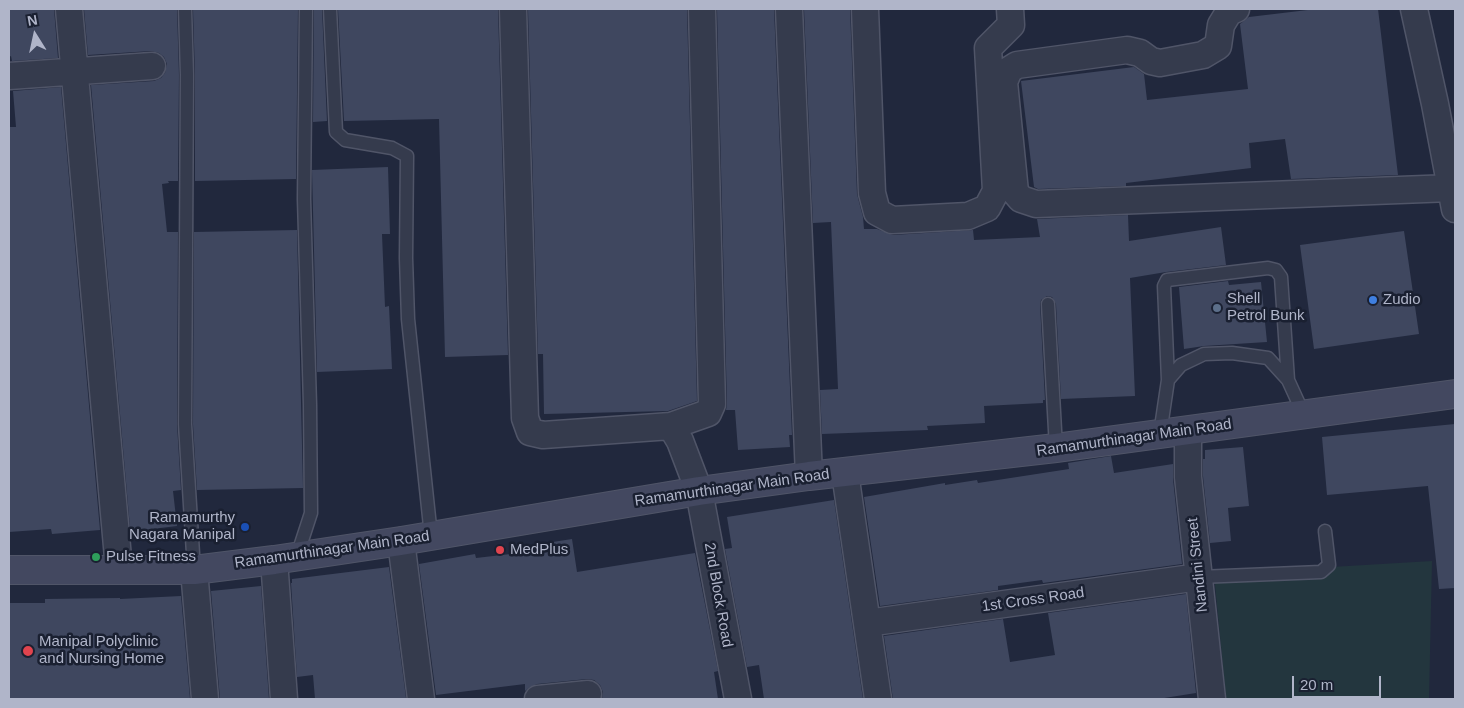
<!DOCTYPE html>
<style>
body{margin:0}
#map{position:relative;width:1464px;height:708px;overflow:hidden;background:#21283d;font-family:Arial,sans-serif}
canvas{display:block}
.frame{position:absolute;inset:0;border:10px solid #b0b5c9;pointer-events:none}
.north{position:absolute;left:10px;top:10px;width:50px;height:50px;-webkit-text-stroke:4px #1a2031;paint-order:stroke;rotate:350deg;font-size:14px;font-weight:700;line-height:20px;text-align:center;color:#b0b5c9}
.north::after{content:'';display:block;margin:auto;width:18px;height:22px;background:#b0b5c9;clip-path:polygon(50% 0,100% 100%,50% 72%,0 100%)}
.scale{position:absolute;left:1292px;top:676px;width:89px;height:22px;box-sizing:border-box;border:2px solid #b0b5c9;border-top:0;padding-left:6px;font-size:15px;line-height:18px;white-space:nowrap;color:#b0b5c9;-webkit-text-stroke:4px #1a2031;paint-order:stroke}
</style>
<div id="map">
<canvas width="1464" height="708"></canvas>
<div class="frame"></div>
<div class="north">N</div>
<div class="scale">20 m</div>
</div>
<script>
const ctx = document.querySelector('canvas').getContext('2d');
ctx.lineJoin = 'round';
function fill(path, color) { ctx.fillStyle = color; ctx.fill(path, 'evenodd'); }
const shape = rows => new Path2D(rows.map(r => 'M' + r).join(''));
function trace(path, color, width, dash) { ctx.strokeStyle = color; ctx.lineWidth = width; ctx.lineCap = dash ? 'butt' : 'round'; ctx.setLineDash(dash || []); ctx.stroke(path); }
function label(font, color, halo, rows, align = 'center') {
  ctx.font = font + ' Arial,sans-serif'; ctx.lineWidth = 5; ctx.setLineDash([]); ctx.textBaseline = 'middle'; ctx.strokeStyle = halo; ctx.fillStyle = color; for (const [text, x, y, turn = 0] of rows) {
    ctx.save(); ctx.translate(x, y); ctx.rotate((+turn || 0) * Math.PI / 180); ctx.textAlign = isNaN(turn) ? turn : align; if (halo) ctx.strokeText(text, 0, 0); ctx.fillText(text, 0, 0); ctx.restore();
  }
}
fill(shape([
 [1432,561,1429,699,1226,699,1214,574]
]), '#23363e');
fill(shape([
 [9,9,54,9,58,58,12,61,11,56,9,57],
 [84,9,177,9,179,75,178,181,168,181,169,183,162,184,167,232,178,232,177,424,181,490,173,491,177,526,135,531,134,527,130,527,91,85,154,81,161,78,165,73,167,64,164,57,159,53,151,51,88,55],
 [193,9,298,9,296,179,195,181,195,75],
 [314,9,322,9,327,121,313,122],
 [338,9,498,9,508,355,445,357,439,119,344,121],
 [528,9,687,9,697,401,668,411,544,414,543,354,538,354],
 [717,9,774,9,792,435,789,435,790,447,738,450,735,410,726,410,727,404],
 [804,9,850,9,857,194,863,217,864,229,877,229,893,235,973,230,974,240,1040,237,1037,219,1128,215,1129,241,1221,227,1226,265,1166,272,1130,278,1135,396,1061,399,1056,304,1052,297,1047,296,1041,300,1040,304,1045,400,1043,400,1043,403,984,406,985,423,927,426,928,430,822,434,820,390,838,389,831,222,813,223],
 [1316,9,1378,9,1398,175,1291,179,1285,139,1249,143,1251,168,1126,183,1126,186,1038,189,1034,187,1021,81,1134,67,1144,74,1147,100,1248,89,1240,24,1249,17],
 [61,87,100,530,52,534,51,529,9,532,9,127,16,127,13,91],
 [388,167,390,234,382,234,385,307,389,306,392,369,317,372,312,170],
 [297,230,303,488,197,490,193,424,194,232],
 [1404,231,1419,334,1314,349,1300,245],
 [1228,281,1229,285,1261,282,1267,342,1204,346,1184,349,1179,287],
 [1455,424,1455,588,1439,589,1428,486,1327,495,1322,437],
 [1243,447,1249,506,1228,508,1231,541,1210,543,1203,476,1203,459,1205,459,1205,450],
 [1111,456,1114,473,1173,464,1173,479,1182,564,1043,583,1042,580,998,586,998,590,880,606,864,497,945,483,945,485,977,480,978,483,1069,469,1068,463],
 [834,500,863,699,764,699,759,665,747,667,725,549,732,548,727,517],
 [572,539,577,572,695,553,718,671,714,672,718,699,602,699,603,692,600,685,594,680,587,679,537,684,530,687,525,691,525,684,436,695,419,564,475,554,476,558,528,552,527,546],
 [389,567,406,698,315,699,313,675,297,677,291,583,292,583,292,579],
 [261,586,269,699,220,699,211,591],
 [1186,594,1196,693,1158,699,893,699,884,636,1003,619,1010,662,1055,655,1048,613],
 [181,596,190,699,9,699,9,603,45,603,45,599,120,598,120,599]
]), '#3f475f');
const service = shape([
 [185,9,187,75,185,424,194,570],
 [330,9,336,132,345,140,392,148,407,156,406,258,408,319,431,536],
 [1048,304,1056,448],
 [1168,380,1164,286,1167,280,1268,268,1276,270,1281,277,1288,380],
 [1160,434,1168,380,1181,365,1204,354,1232,353,1268,358,1288,380,1304,415],
 [297,556,311,513,310,405,304,199,306,9],
 [1199,577,1321,572,1329,565,1325,531]
]);
const minor = shape([
 [69,9,119,569],
 [513,9,525,418,530,432,543,435,671,426,708,413,712,404,702,9],
 [789,9,809,476],
 [865,9,872,193,877,212,892,220,968,216,987,208,996,191,988,48,1011,25,1010,9],
 [1236,9,1229,12,1221,25,1218,46,1203,55,1160,63,1151,61,1140,53,1127,50,1017,65,1009,70,1004,82,1015,192,1021,199,1036,204,1451,188],
 [1414,9,1435,104,1455,209],
 [9,76,152,66],
 [671,426,680,441,699,491,738,699],
 [1188,431,1188,477,1212,699],
 [845,473,878,699],
 [401,541,421,699],
 [274,560,284,699],
 [194,570,205,699],
 [867,623,1199,577],
 [538,699,588,694]
]);
const secondary = shape([
 [9,570,194,570,274,560,401,541,699,491,809,476,1056,448,1455,394]
]);
trace(service, '#505568', 15);
trace(minor, '#505568', 29);
trace(secondary, '#505568', 30);
trace(service, '#353b4d', 12);
trace(minor, '#353b4d', 26);
trace(secondary, '#434860', 28);
for (const [x, y, r, color] of [
 [1373,300,5,"#3f7fe0"],
 [1217,308,5,"#5c6f8a"],
 [245,527,5,"#1a4fb4"],
 [500,550,5,"#e0444e"],
 [96,557,5,"#2e9e5b"],
 [28,651,6,"#e0444e"]
]) { const dot = new Path2D(); dot.arc(x, y, r, 0, 2 * Math.PI); ctx.fillStyle = color; ctx.fill(dot); trace(dot, '#1a2031', 2); }
label('15px', '#b0b5c9', '#1a2031', [
 ["Shell",1227,299],
 ["Petrol Bunk",1227,316],
 ["Zudio",1383,300],
 ["Ramamurthy",235,518,"right"],
 ["Nagara Manipal",235,535,"right"],
 ["MedPlus",510,550],
 ["Pulse Fitness",106,557],
 ["Manipal Polyclinic",39,642],
 ["and Nursing Home",39,659]
], 'left');
label('15px', '#b0b5c9', '#1a2031', [
 ["Ramamurthinagar Main Road",1134,438,-8],
 ["Ramamurthinagar Main Road",732,488,-8],
 ["Ramamurthinagar Main Road",332,550,-8],
 ["Nandini Street",1198,565,-96],
 ["2nd Block Road",718,595,80],
 ["1st Cross Road",1033,600,-8]
]);
</script>
